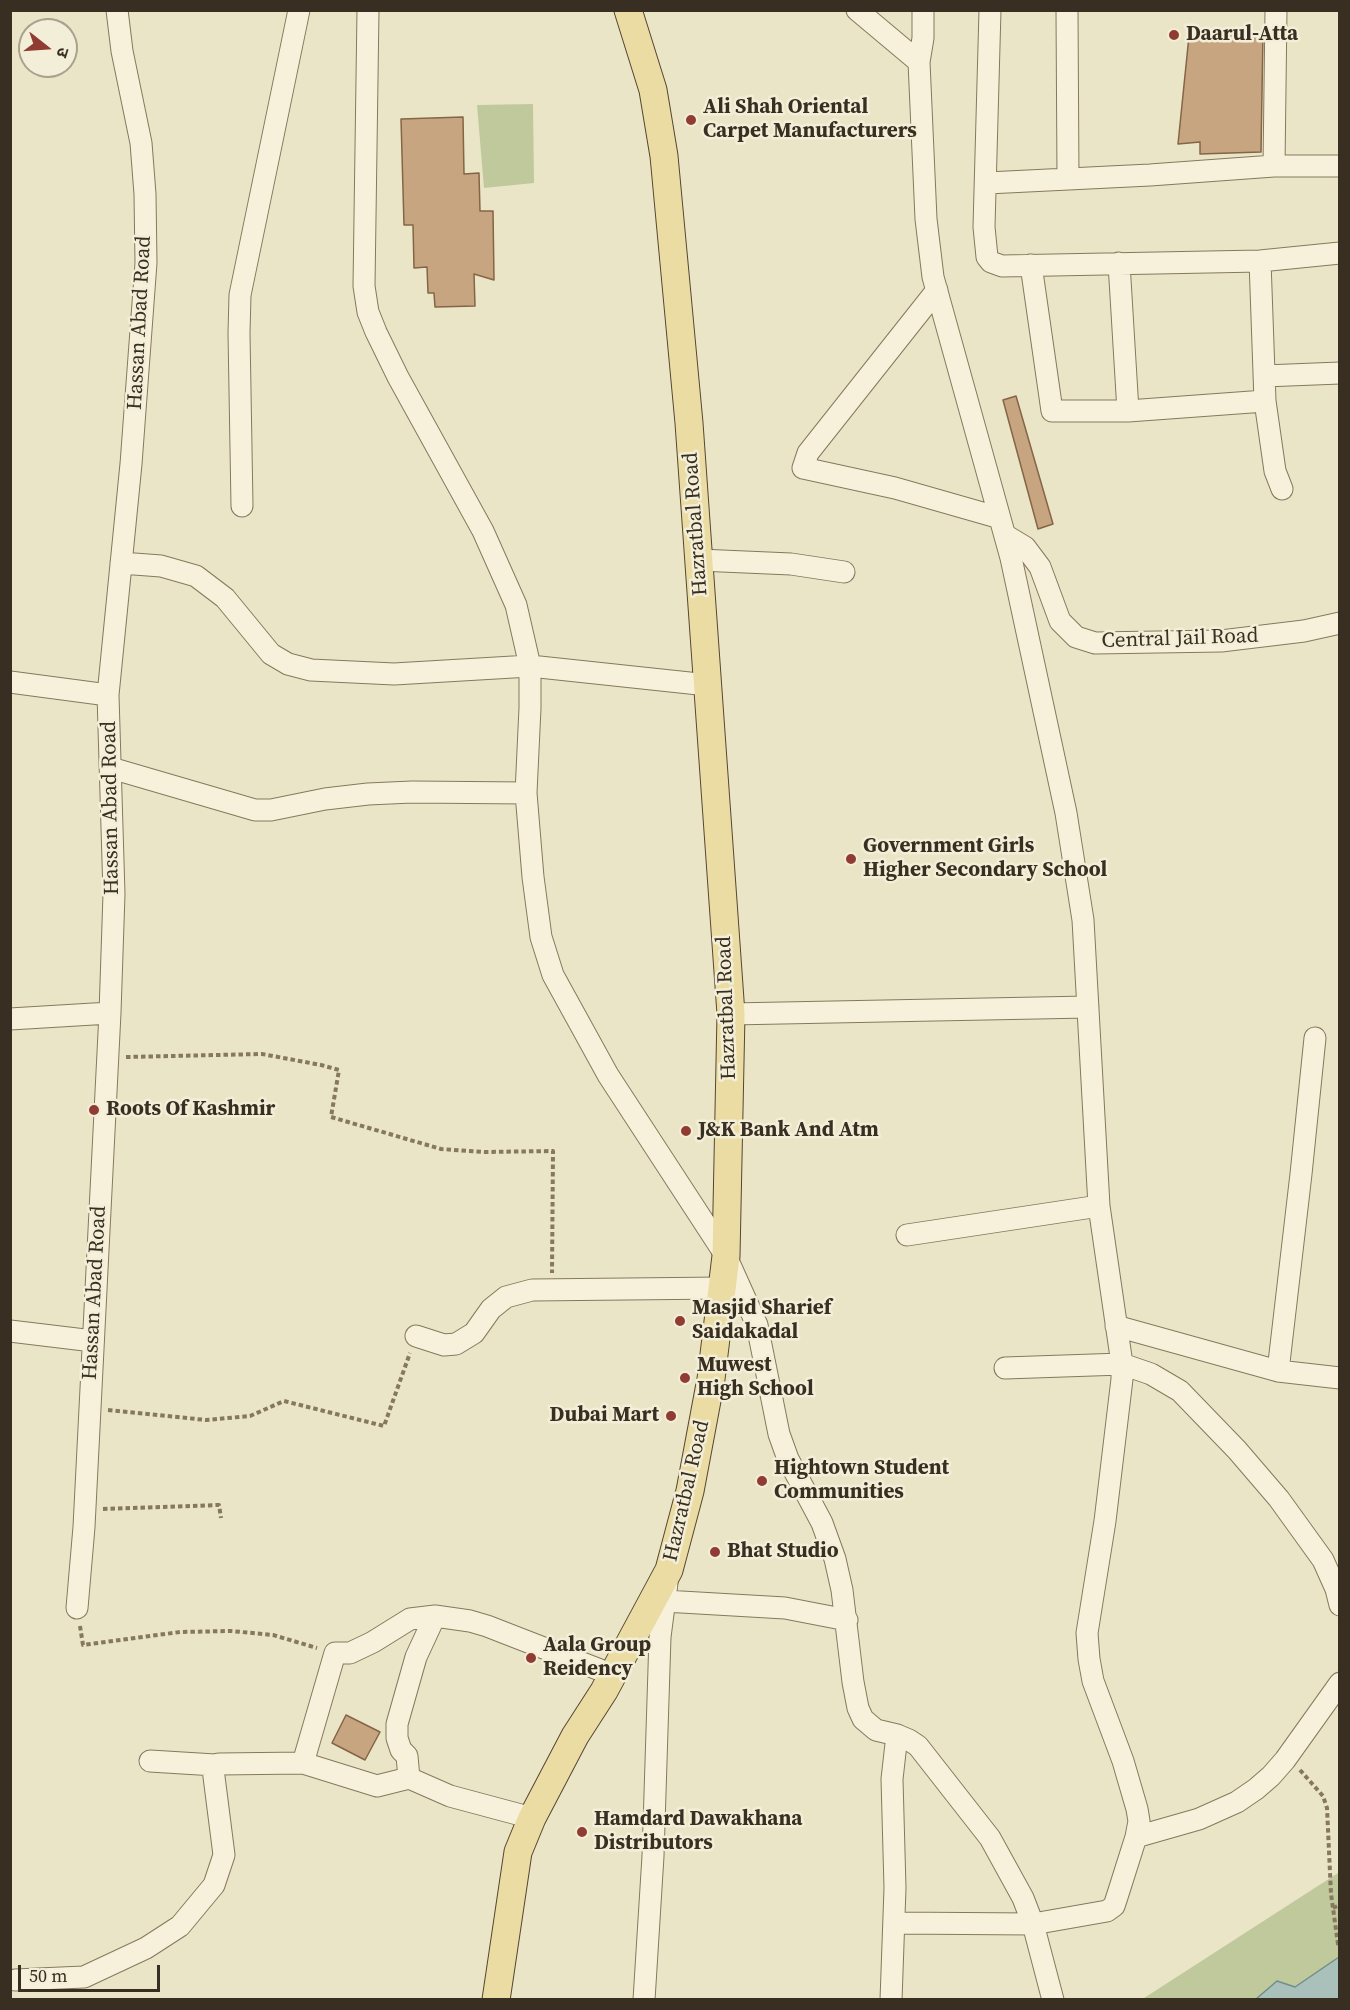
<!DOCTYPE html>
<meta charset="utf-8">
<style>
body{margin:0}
#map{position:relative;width:1350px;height:2010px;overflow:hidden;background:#ebe5c8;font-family:"Source Serif 4","Noto Sans Devanagari",serif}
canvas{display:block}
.frame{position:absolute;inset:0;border:12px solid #382e21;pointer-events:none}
.north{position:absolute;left:18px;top:18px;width:60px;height:60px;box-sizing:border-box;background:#f3eed7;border:2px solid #a8a18e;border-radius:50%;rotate:107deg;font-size:16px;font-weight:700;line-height:24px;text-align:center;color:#382e21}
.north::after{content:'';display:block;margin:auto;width:21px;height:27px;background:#913c33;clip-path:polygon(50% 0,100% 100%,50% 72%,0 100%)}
.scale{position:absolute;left:18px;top:1965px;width:142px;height:27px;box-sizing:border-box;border:3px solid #382e21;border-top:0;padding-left:8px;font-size:18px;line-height:21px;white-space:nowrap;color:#382e21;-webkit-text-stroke:4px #f3eed7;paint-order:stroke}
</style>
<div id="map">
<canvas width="1350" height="2010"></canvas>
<div class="frame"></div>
<div class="north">उ</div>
<div class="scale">50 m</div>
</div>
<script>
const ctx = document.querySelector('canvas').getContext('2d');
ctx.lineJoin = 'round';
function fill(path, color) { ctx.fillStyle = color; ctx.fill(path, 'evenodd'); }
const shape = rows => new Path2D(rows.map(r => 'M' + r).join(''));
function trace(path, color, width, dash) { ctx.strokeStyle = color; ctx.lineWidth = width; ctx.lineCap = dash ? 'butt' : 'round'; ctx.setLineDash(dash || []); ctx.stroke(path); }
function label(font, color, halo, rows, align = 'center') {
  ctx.font = font + ' "Source Serif 4",serif'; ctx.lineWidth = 5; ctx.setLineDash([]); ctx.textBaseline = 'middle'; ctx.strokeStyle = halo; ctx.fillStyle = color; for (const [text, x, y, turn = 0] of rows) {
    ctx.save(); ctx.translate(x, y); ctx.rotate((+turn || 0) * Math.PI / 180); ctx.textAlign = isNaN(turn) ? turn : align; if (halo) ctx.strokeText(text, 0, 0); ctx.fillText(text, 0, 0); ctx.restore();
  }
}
fill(shape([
 [533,104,534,183,484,188,477,105],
 [1339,1870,1339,1999,1141,2000,1338,1873]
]), '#bfc99c');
const water = shape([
 [1339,1957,1339,1999,1256,1999,1277,1981,1295,1987,1339,1957]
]);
fill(water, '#a9c0bb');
trace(water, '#708e8a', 1.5);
const building = shape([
 [1263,34,1261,152,1200,154,1200,142,1178,144,1189,36,1263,34],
 [463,117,464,174,479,173,480,211,493,211,494,280,474,274,475,306,435,307,434,293,428,293,427,267,414,268,413,225,404,225,401,119,463,117],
 [1016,396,1053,524,1038,529,1003,400,1016,396],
 [346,1715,380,1732,365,1760,332,1743,346,1715]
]);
fill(building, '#c7a581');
trace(building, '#846546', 1.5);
const minor = shape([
 [368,10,364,286,368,312,376,332,398,377,483,531,516,605,530,666,530,708,526,793,533,877,541,937,553,975,608,1075,726,1256,757,1325,779,1434,788,1459,822,1523,835,1559,842,1590,853,1682,858,1708,863,1719,876,1730,897,1735,909,1740,918,1746,990,1838,1023,1898,1033,1924,1053,2000],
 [857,10,919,62],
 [990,10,984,227,987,257,991,262,1002,266,1260,261,1340,253],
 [1067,10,1068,179],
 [1274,166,1276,10],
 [987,183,1150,175,1274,166,1340,166],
 [1260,261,1265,401,1275,471,1282,489],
 [1119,263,1128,411],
 [1031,265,1052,411,1128,411,1265,401],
 [937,290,808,453,803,468,895,488,1000,518],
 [1264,376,1340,373],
 [242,506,239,333,240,295,299,10],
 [1005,535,1025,547,1040,567,1060,621,1076,637,1095,643,1221,641,1304,631,1340,623],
 [699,560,791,564,844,572],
 [121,563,161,566,196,576,225,598,271,654,288,664,311,670,394,674,530,666,708,685],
 [10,682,108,695],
 [111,768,255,810,271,810,325,799,368,794,412,792,526,793],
 [731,1014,1088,1007],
 [10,1019,110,1013],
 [907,1235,1099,1206],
 [1116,1326,1278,1371,1340,1378],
 [10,1331,93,1341],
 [416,1336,444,1345,456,1344,474,1333,491,1309,506,1297,532,1290,722,1288],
 [1005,1368,1122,1364,1151,1374,1180,1391,1237,1450,1279,1499,1323,1560,1336,1589,1340,1605],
 [1278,1371,1301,1174,1315,1038],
 [664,1601,785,1608,847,1620],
 [77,1608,84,1527,110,1013,114,894,108,695,131,464,146,263,145,194,141,143,122,51,117,10],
 [150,1761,215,1765],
 [303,1763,377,1786,409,1778,450,1796,532,1818],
 [409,1778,407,1756,401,1750,397,1738,397,1724,416,1657,435,1616],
 [1136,1837,1199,1819,1237,1802,1256,1789,1271,1776,1285,1760,1340,1683],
 [894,1923,1033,1924,1107,1911,1114,1906,1117,1897,1136,1837,1139,1821,1137,1809,1123,1761,1093,1681,1089,1659,1087,1633,1105,1521,1122,1379,1122,1364,1099,1206,1083,920,1066,813,1011,558,933,277,926,219,919,62,923,38,923,10],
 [15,1980,84,1977,146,1948,180,1926,214,1885,224,1855,213,1769,215,1765,219,1764,303,1763,335,1653,350,1653,373,1642,410,1619,435,1616,470,1621,487,1626,613,1675],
 [644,2000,653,1856,660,1637,667,1583],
 [891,2000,895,1888,892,1779,897,1735]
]);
const major = shape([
 [496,2000,518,1852,532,1818,575,1736,604,1691,669,1570,690,1491,711,1379,726,1256,731,1014,689,423,664,156,653,90,628,10]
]);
trace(minor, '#86785e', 23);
trace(major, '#554632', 29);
trace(shape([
 [126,1057,262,1054,321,1065,339,1070,331,1117,441,1149,485,1152,553,1151,552,1273],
 [108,1410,206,1420,250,1416,284,1401,384,1426,410,1353],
 [103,1509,219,1505,221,1518],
 [80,1626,83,1645,180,1632,231,1631,273,1635,317,1648],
 [1300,1770,1323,1796,1327,1808,1331,1894,1338,1944,1340,1946],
 [1333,1908,1340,1905]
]), '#86785e', 4, [4.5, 3]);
trace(minor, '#f7f1db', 21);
trace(major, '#ebdca3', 27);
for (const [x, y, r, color] of [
 [1174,35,6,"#913c33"],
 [691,120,6,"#913c33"],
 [851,859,6,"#913c33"],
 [94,1110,6,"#913c33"],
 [686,1131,6,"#913c33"],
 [680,1321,6,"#913c33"],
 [685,1378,6,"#913c33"],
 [671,1416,6,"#913c33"],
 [762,1481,6,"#913c33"],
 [715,1552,6,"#913c33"],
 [531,1658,6,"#913c33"],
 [582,1832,6,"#913c33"]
]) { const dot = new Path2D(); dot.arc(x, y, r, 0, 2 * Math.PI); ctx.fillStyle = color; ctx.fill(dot); trace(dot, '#f3eed7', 2); }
label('bold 21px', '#382e21', '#f3eed7', [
 ["Daarul-Atta",1186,35],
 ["Ali Shah Oriental",703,108],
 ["Carpet Manufacturers",703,132],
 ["Government Girls",863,847],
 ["Higher Secondary School",863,871],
 ["Roots Of Kashmir",106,1110],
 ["J&K Bank And Atm",698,1131],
 ["Masjid Sharief",692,1309],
 ["Saidakadal",692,1333],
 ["Muwest",697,1366],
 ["High School",697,1390],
 ["Dubai Mart",659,1416,"right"],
 ["Hightown Student",774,1469],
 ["Communities",774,1493],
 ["Bhat Studio",727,1552],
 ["Aala Group",543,1646],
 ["Reidency",543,1670],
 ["Hamdard Dawakhana",594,1820],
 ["Distributors",594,1844]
], 'left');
label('21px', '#382e21', '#f3eed7', [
 ["Hassan Abad Road",140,323,-87],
 ["Hazratbal Road",696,524,-94],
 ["Central Jail Road",1180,639,-2],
 ["Hassan Abad Road",111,808,-91],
 ["Hazratbal Road",727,1008,-92],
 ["Hassan Abad Road",95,1293,-87],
 ["Hazratbal Road",687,1491,-77]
]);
</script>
